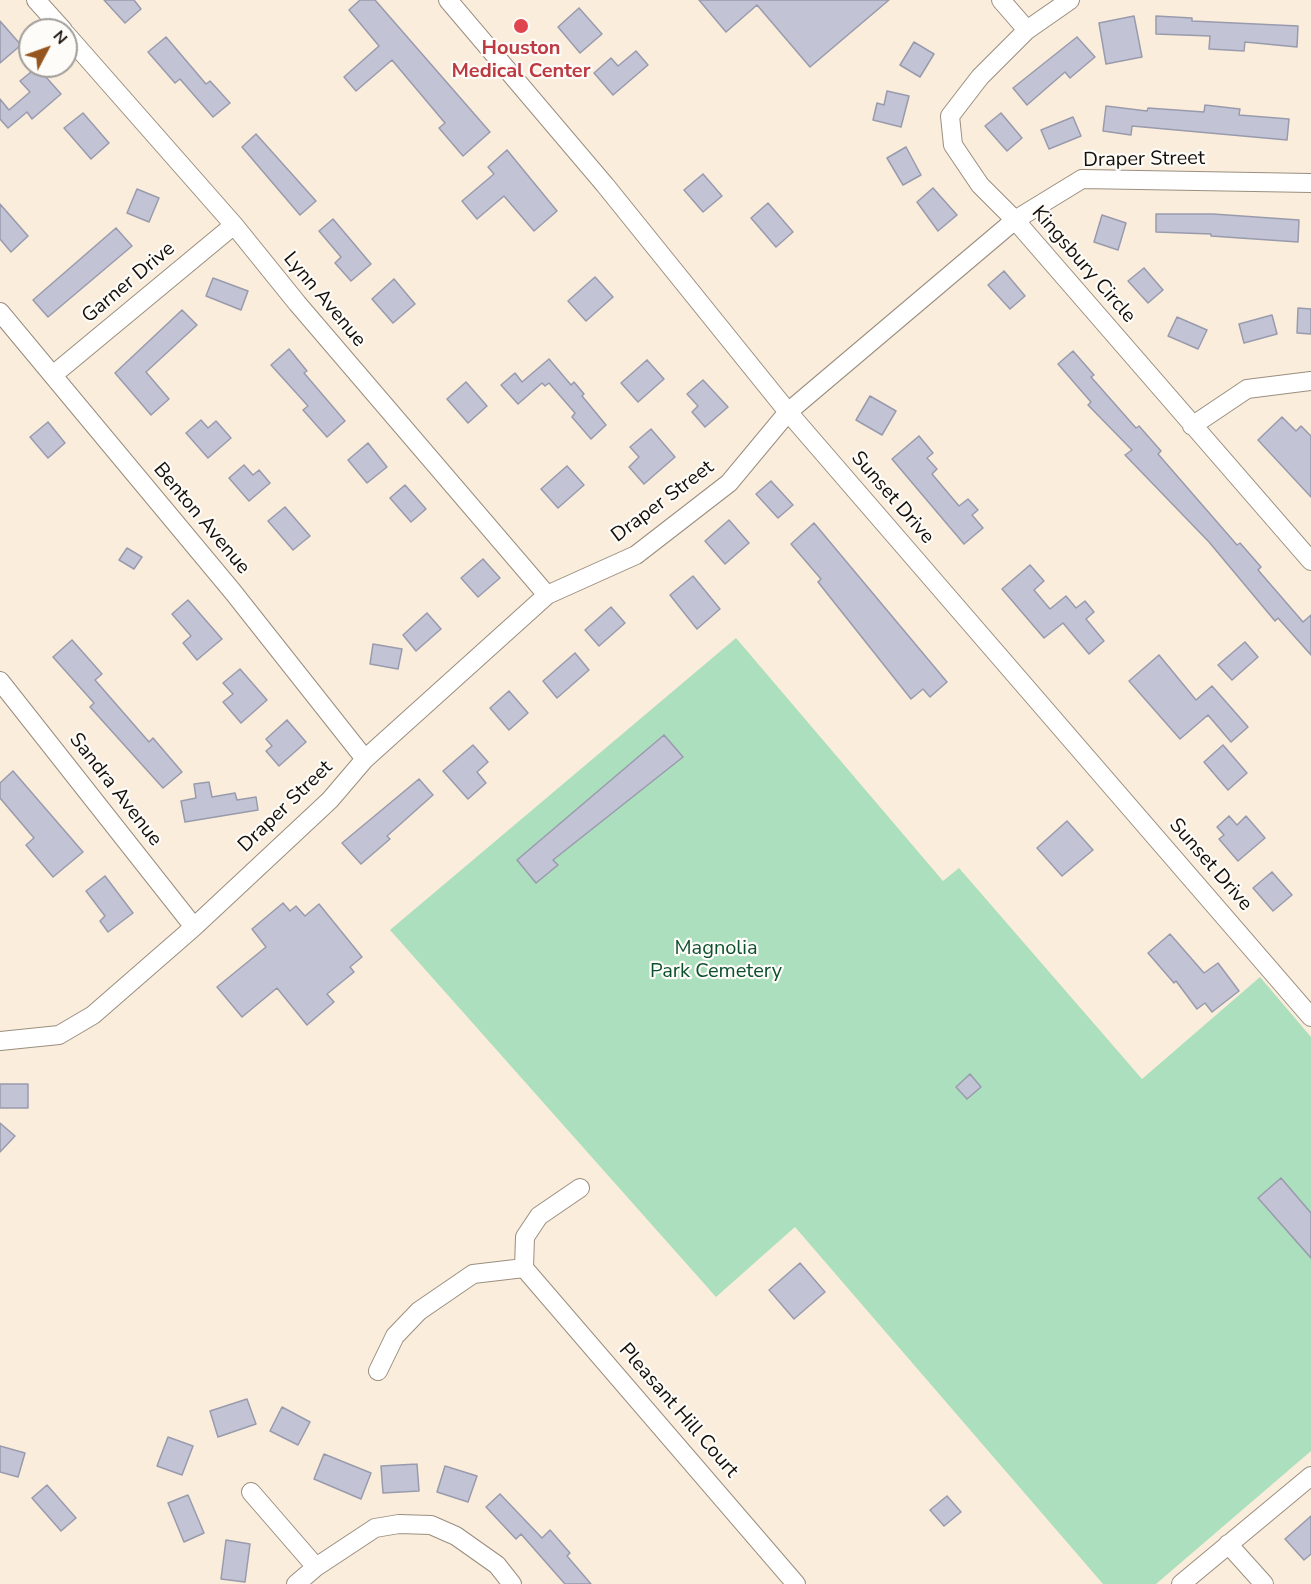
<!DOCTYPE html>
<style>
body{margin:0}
#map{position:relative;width:1311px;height:1584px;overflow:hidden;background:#faeddc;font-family:"Nunito Sans",sans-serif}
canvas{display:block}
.north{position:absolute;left:18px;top:18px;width:60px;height:60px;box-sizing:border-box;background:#fefcf8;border:2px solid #a09d99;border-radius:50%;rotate:49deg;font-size:16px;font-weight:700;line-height:24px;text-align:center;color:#140f0a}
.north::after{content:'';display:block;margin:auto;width:21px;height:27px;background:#95551e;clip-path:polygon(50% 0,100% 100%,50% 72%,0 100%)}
</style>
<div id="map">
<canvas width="1311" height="1584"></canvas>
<div class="north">N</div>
</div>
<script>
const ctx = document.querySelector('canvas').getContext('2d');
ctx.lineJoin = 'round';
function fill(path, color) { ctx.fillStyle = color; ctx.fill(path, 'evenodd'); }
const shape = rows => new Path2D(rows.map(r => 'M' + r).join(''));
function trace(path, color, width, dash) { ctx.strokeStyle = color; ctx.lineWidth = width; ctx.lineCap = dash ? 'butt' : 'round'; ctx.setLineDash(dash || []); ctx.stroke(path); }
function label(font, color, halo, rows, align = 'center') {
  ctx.font = font + ' "Nunito Sans",sans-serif'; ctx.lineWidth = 4.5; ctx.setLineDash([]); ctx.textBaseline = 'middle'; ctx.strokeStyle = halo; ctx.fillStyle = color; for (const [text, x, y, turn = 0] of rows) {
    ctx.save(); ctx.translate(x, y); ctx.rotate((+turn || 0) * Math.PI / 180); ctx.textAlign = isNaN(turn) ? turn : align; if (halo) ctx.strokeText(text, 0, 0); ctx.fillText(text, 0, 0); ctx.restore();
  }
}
fill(shape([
 [736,638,943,881,959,868,1142,1079,1260,977,1311,1037,1311,1451,1156,1584,1103,1584,795,1227,716,1297,390,930]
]), '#acdfbd');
const building = shape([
 [104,0,134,0,141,9,125,23,104,0],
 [360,0,375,0,490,132,463,156,439,128,445,123,392,60,356,91,344,77,379,46,349,10,360,0],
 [699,0,889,0,810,67,757,5,726,32,699,0],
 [579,8,602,34,580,53,558,27,579,8],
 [1134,16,1142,57,1106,64,1099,23,1134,16],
 [1156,16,1192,18,1192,21,1298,26,1297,47,1245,42,1244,51,1209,49,1210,36,1156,34,1156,16],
 [0,21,21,45,0,63,0,21],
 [166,37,206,84,210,81,230,103,213,117,180,79,175,83,148,52,166,37],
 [1077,37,1095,57,1070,78,1065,72,1027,105,1013,88,1077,37],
 [914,42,934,54,920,77,900,65,914,42],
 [636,51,648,65,613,95,594,73,611,58,618,66,636,51],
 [37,67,61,94,32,119,27,112,8,128,0,119,0,99,9,110,30,92,20,81,37,67],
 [887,91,909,96,901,127,873,120,877,103,884,105,887,91],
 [1205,105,1240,109,1239,115,1289,119,1287,140,1132,126,1131,135,1103,131,1106,106,1147,111,1148,108,1204,112,1205,105],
 [83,113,109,143,91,159,64,128,83,113],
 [1001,113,1022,138,1007,151,985,126,1001,113],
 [1073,117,1081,136,1049,149,1041,130,1073,117],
 [256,134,316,201,300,215,242,147,256,134],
 [906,147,921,175,903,185,887,158,906,147],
 [507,150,557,211,534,231,504,196,477,219,462,201,494,174,488,167,507,150],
 [703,174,722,196,703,212,684,190,703,174],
 [933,188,957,215,938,231,917,202,933,188],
 [137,189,159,198,149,222,127,213,137,189],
 [768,203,793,232,776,247,751,218,768,203],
 [0,204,28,236,11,252,0,239,0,204],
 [1156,214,1213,214,1299,220,1298,242,1211,236,1211,234,1156,232,1156,214],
 [1102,215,1126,223,1118,250,1094,242,1102,215],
 [333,219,371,264,351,281,335,263,341,257,319,231,333,219],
 [116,228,132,246,48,317,33,300,116,228],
 [1144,268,1163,290,1148,303,1128,281,1144,268],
 [1004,271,1025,296,1010,309,988,285,1004,271],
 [595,277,613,297,586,321,568,301,595,277],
 [213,278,248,291,241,310,206,296,213,278],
 [394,279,415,304,393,323,372,299,394,279],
 [1298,308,1311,309,1311,334,1297,333,1298,308],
 [182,310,197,325,146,372,169,399,151,415,115,373,182,310],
 [1272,315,1277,334,1244,343,1239,324,1272,315],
 [1177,317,1207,330,1198,349,1168,336,1177,317],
 [289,349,307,371,304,373,345,421,327,437,303,410,308,406,271,365,289,349],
 [1073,351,1094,375,1091,377,1136,428,1139,426,1161,451,1158,454,1237,545,1240,543,1261,567,1258,570,1303,622,1311,615,1311,655,1278,618,1275,621,1209,542,1125,455,1132,450,1088,405,1091,402,1058,364,1073,351],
 [549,359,571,385,574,382,584,394,582,396,606,425,591,439,572,417,575,413,549,383,545,386,542,383,518,404,501,385,515,373,522,382,549,359],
 [647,360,664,379,638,402,621,383,647,360],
 [703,380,728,407,705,427,692,412,698,406,687,394,703,380],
 [466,382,487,406,468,423,447,399,466,382],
 [870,396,896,411,882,435,856,420,870,396],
 [1282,417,1296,431,1301,426,1311,436,1311,497,1258,440,1282,417],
 [201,420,208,428,216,421,231,438,208,458,186,433,201,420],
 [48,422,65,443,48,458,30,437,48,422],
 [651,429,675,457,644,484,629,467,639,457,630,447,651,429],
 [919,436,933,453,927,458,937,469,932,474,959,506,968,499,978,510,972,515,983,528,964,544,892,459,919,436],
 [368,443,387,467,367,483,348,460,368,443],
 [244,465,253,475,259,470,270,483,249,501,229,478,244,465],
 [567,466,584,485,558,508,541,489,567,466],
 [771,481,793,505,778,518,756,494,771,481],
 [405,485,426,509,411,522,390,498,405,485],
 [285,507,310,536,293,550,268,521,285,507],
 [729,520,749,543,725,564,705,541,729,520],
 [814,523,947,682,930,697,923,689,911,699,818,582,821,579,791,544,814,523],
 [127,548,142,557,134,569,119,560,127,548],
 [483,559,500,578,478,597,461,578,483,559],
 [1030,565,1044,581,1034,590,1050,609,1066,596,1076,608,1085,601,1094,612,1086,619,1104,641,1089,654,1063,623,1044,638,1002,589,1030,565],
 [693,576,720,609,697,629,670,595,693,576],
 [188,600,222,639,197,660,183,643,191,636,172,614,188,600],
 [611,607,625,623,599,646,585,630,611,607],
 [427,613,441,629,416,651,403,635,427,613],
 [72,640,102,674,95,680,149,742,153,738,182,772,163,788,90,707,94,703,53,657,72,640],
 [1245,642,1258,657,1232,680,1218,665,1245,642],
 [373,644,402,649,398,669,370,664,373,644],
 [575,653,589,670,557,698,543,681,575,653],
 [1159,655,1196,700,1212,686,1248,727,1231,742,1208,715,1180,739,1129,681,1159,655],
 [240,669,267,700,241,723,223,702,233,694,223,683,240,669],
 [509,691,528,713,509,730,490,708,509,691],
 [287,720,306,742,279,766,266,751,272,746,266,739,287,720],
 [664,735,683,757,553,860,558,865,536,883,517,860,664,735],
 [473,745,488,762,477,772,486,783,468,799,443,771,473,745],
 [1223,745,1247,773,1228,790,1204,762,1223,745],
 [13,771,83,852,53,877,26,845,34,838,0,798,0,783,13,771],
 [419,779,433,795,387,836,390,839,361,864,342,843,419,779],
 [209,782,212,797,235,793,237,800,256,797,258,810,185,822,181,801,196,798,194,784,209,782],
 [1229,816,1237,825,1246,816,1265,838,1238,861,1219,839,1224,835,1217,827,1229,816],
 [1067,821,1093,850,1062,876,1037,848,1067,821],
 [1272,872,1292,895,1273,911,1253,888,1272,872],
 [105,876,133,913,108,932,100,921,105,916,86,891,105,876],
 [283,903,290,911,296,906,305,916,319,904,362,957,350,967,354,972,327,994,334,1002,307,1025,277,988,242,1017,217,987,266,947,252,929,283,903],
 [1170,934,1204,973,1218,963,1239,991,1212,1012,1205,1003,1197,1009,1176,981,1174,983,1148,953,1170,934],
 [970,1074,981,1087,967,1099,956,1087,970,1074],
 [0,1084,28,1084,28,1108,0,1108,0,1084],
 [0,1123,15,1136,0,1152,0,1123],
 [1281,1178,1311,1213,1311,1258,1258,1198,1281,1178],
 [800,1263,825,1292,794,1319,769,1290,800,1263],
 [247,1399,256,1424,218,1437,210,1411,247,1399],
 [282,1407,310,1422,298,1445,270,1431,282,1407],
 [168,1437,193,1446,182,1475,157,1466,168,1437],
 [0,1446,25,1453,18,1477,0,1472,0,1446],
 [324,1454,371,1473,361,1499,314,1479,324,1454],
 [417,1464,419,1491,383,1493,381,1466,417,1464],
 [445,1466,477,1476,468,1502,437,1492,445,1466],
 [47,1485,76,1518,61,1531,32,1498,47,1485],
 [500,1494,542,1538,550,1530,570,1553,567,1556,591,1584,565,1584,521,1534,516,1539,486,1507,500,1494],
 [188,1495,204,1533,184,1542,168,1503,188,1495],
 [947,1496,961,1512,944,1526,930,1510,947,1496],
 [1311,1516,1311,1554,1304,1560,1285,1539,1311,1516],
 [226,1540,250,1544,245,1582,221,1579,226,1540]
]);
fill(building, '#c2c4d6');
trace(building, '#999bad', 1.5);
const minor = shape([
 [36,0,63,30],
 [448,0,605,185,788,412,1311,1017],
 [1001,0,1027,30],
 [1070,0,1027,30,980,77,950,116,953,145,980,185,1015,220,1311,561],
 [66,34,234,225,297,303,547,595],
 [0,312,233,592,365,759],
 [53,375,234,225],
 [1192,426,1247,389,1311,381],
 [0,681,194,927],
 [0,1041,59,1035,93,1015,194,927,330,800,365,759,547,595,636,555,729,483,788,412,1015,220,1082,179,1311,183],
 [524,1268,525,1237,539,1216,580,1188],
 [378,1371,395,1336,419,1311,473,1274,524,1268,796,1584],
 [251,1492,316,1567],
 [1228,1544,1264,1584],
 [296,1584,316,1567,375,1528,399,1524,431,1525,456,1536,497,1565,512,1584],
 [1181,1584,1311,1476]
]);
trace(minor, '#9a8e7f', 20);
trace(minor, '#fff', 18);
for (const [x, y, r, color] of [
 [521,26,8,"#e0444e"]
]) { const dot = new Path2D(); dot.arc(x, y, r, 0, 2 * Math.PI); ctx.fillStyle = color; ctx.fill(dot); trace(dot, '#fefcf8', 2); }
label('bold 20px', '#be3a42', '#fefcf8', [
 ["Houston",521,49],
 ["Medical Center",521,72]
]);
label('20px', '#140f0a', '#fefcf8', [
 ["Draper Street",1144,160,-1],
 ["Kingsbury Circle",1083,265,49],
 ["Garner Drive",129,283,-40],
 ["Lynn Avenue",324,300,50],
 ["Sunset Drive",892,498,49],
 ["Draper Street",663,502,-37],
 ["Benton Avenue",201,519,50],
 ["Sandra Avenue",115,790,52],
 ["Draper Street",286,807,-44],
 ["Sunset Drive",1210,865,49],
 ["Pleasant Hill Court",678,1411,49]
]);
label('20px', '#0c512f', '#fefcf8', [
 ["Magnolia",716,949],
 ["Park Cemetery",716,972]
]);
</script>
